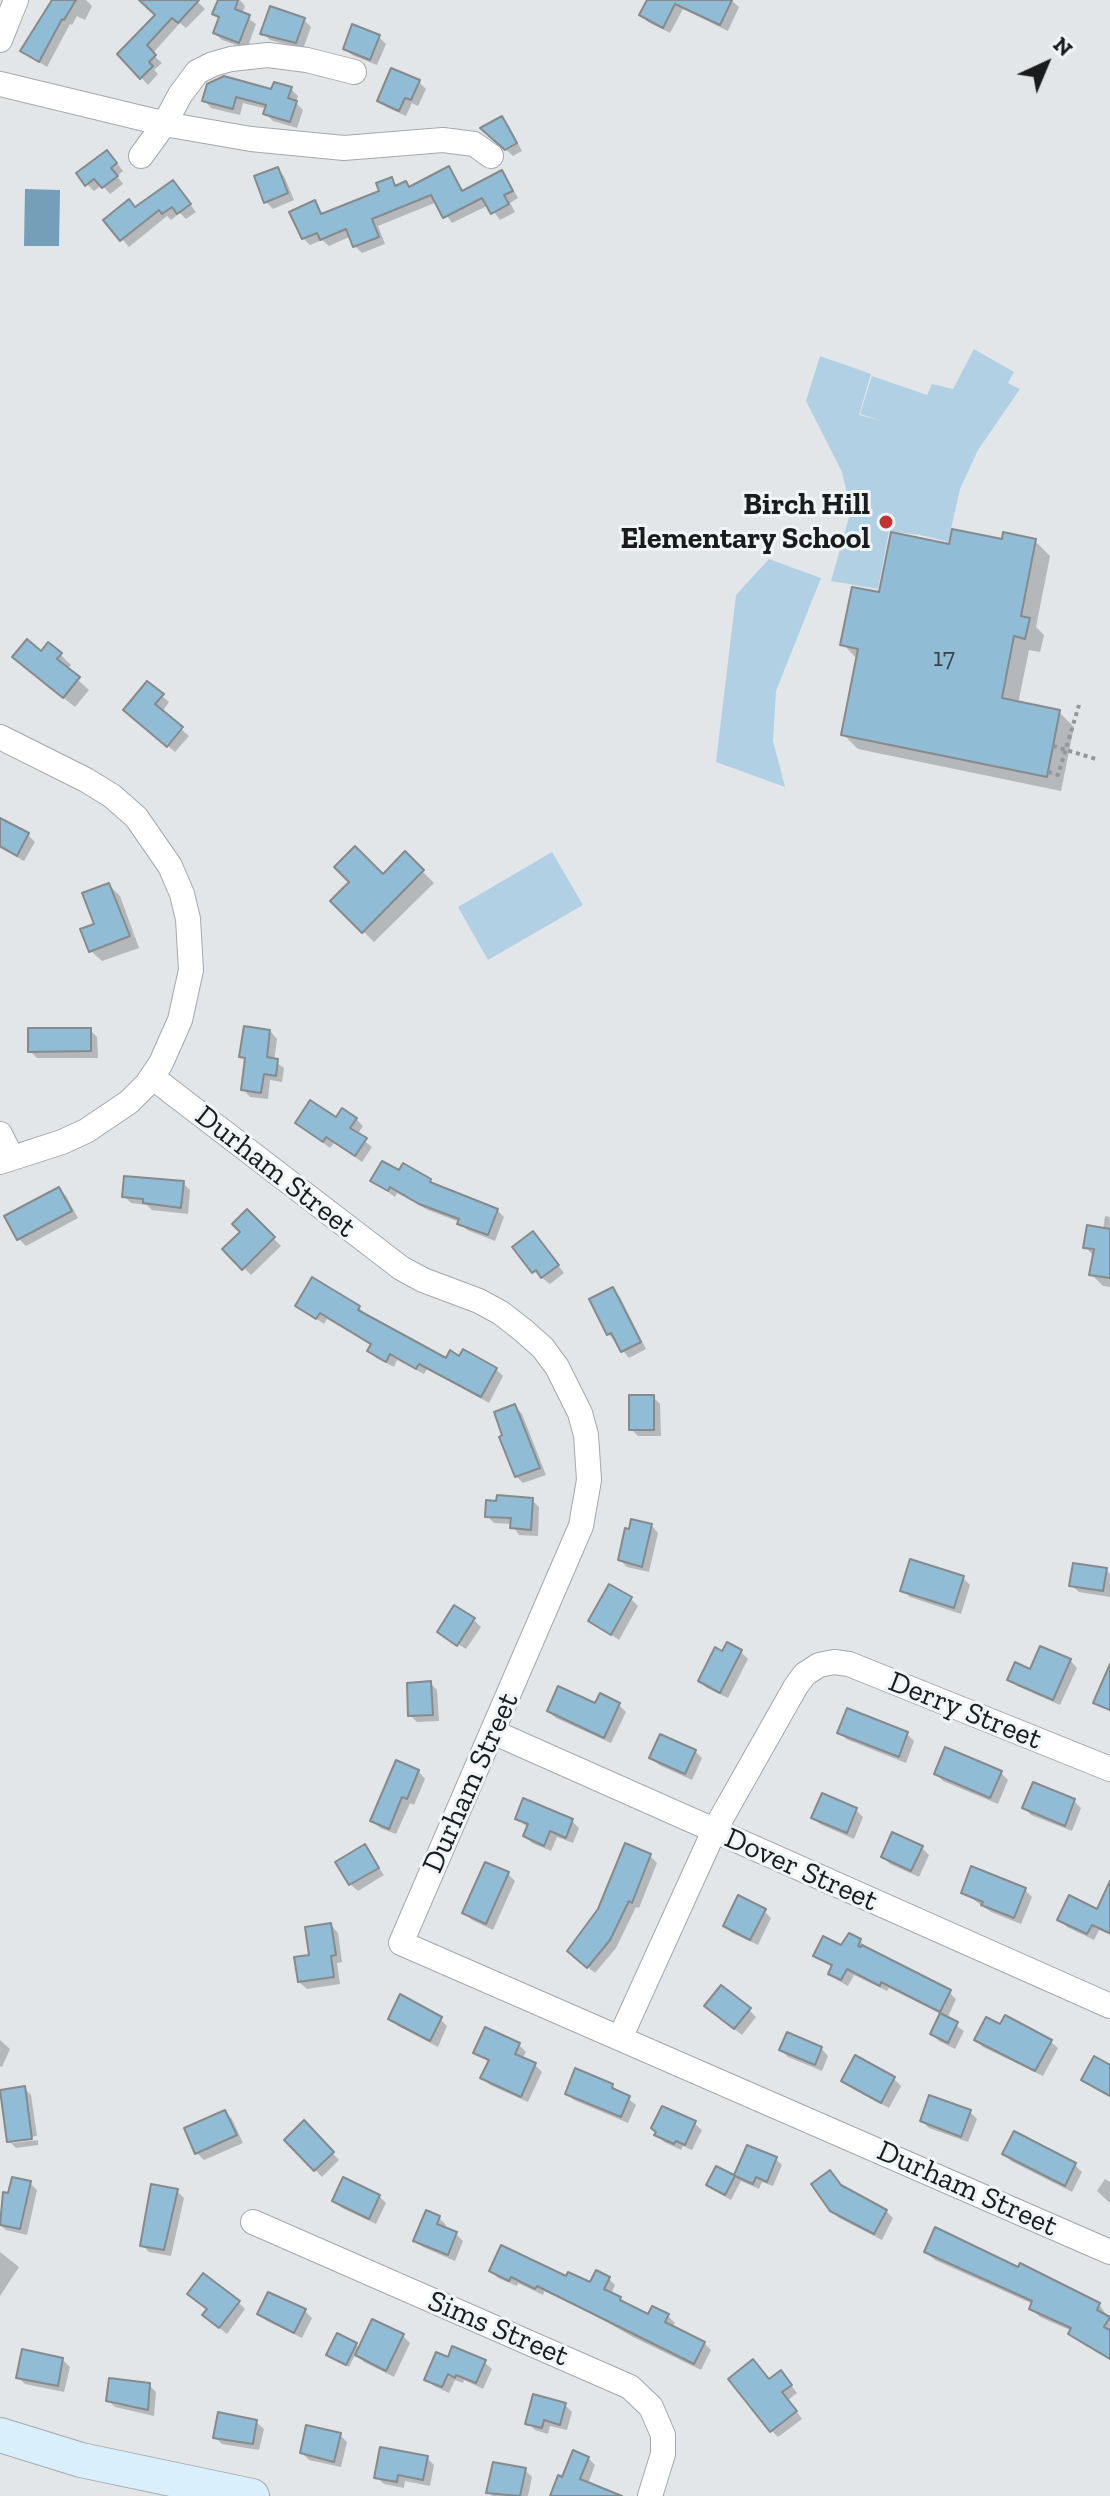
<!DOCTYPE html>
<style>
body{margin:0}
#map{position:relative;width:1110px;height:2496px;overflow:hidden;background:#e2e6e9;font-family:"Zilla Slab",serif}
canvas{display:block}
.north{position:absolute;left:1006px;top:24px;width:80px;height:80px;-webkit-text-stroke:6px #eff4f6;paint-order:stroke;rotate:44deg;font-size:22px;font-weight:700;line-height:32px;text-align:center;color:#191b1c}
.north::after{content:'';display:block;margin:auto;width:28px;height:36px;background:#191b1c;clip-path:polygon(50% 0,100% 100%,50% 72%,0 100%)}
</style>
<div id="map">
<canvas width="1110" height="2496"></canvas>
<div class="north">N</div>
</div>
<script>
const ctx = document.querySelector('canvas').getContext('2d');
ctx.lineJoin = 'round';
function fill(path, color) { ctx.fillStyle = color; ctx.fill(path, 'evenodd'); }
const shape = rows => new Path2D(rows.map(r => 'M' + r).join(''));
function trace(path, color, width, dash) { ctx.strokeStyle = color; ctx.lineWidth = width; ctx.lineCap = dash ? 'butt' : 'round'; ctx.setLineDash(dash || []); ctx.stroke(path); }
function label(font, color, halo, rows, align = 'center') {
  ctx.font = font + ' "Zilla Slab",serif'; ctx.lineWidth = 6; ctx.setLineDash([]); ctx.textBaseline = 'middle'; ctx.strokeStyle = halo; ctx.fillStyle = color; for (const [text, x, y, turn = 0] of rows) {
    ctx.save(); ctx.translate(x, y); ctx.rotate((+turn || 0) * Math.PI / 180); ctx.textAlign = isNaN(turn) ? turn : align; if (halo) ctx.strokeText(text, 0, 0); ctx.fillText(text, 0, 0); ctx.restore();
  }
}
fill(shape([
 [974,349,1014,372,1008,383,1020,389,978,450,960,489,948,542,921,535,889,531,878,589,831,581,851,510,842,472,806,401,820,356,871,374,859,415,879,420,860,414,872,376,927,395,932,384,953,389],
 [769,559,821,578,776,691,773,741,785,787,716,762,736,595],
 [552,852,583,905,488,960,458,907]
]), '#b2d0e4');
fill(shape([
 [25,189,60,190,59,246,24,246]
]), '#759eb8');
fill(shape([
 [54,0,86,0,92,6,85,20,77,16,72,25,70,24,47,67,22,51],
 [150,0,196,0,205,9,186,28,180,23,152,54,162,63,154,70,158,74,148,85,119,54,157,15],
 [220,0,240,0,245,6,242,14,256,24,247,49,222,40,215,33,220,20,214,14],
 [649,0,731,0,739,7,728,31,683,9,670,33,648,22,641,15],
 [303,19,311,27,303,49,270,40,263,33],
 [379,37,386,44,377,65,352,55,345,48],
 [419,82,426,89,418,106,412,103,406,116,386,107,379,100],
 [291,89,298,96,296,103,303,110,297,128,273,121,266,114,267,109,243,103,240,115,211,108,204,100],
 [502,119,509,126,522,151,513,156,490,135],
 [114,159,123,171,117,176,123,184,110,194,102,185,94,191,87,184],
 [277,169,284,176,294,200,273,209,266,202],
 [449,169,464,192,501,173,508,180,518,198,510,203,515,212,500,220,489,205,452,223,437,202,378,226,385,244,362,253,355,246,351,236,329,246,322,240,310,245,303,238,314,202,324,215,382,192,391,179,398,186,406,183,411,188],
 [173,182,196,212,186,219,180,213,171,220,167,216,129,247,106,220,136,209],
 [1003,541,1035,541,1050,556,1036,627,1044,635,1040,652,1029,650,1018,704,1059,712,1074,727,1061,791,858,749,843,734,858,660,843,644,881,595,951,546],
 [42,653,60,654,71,665,67,670,89,690,75,707,26,668],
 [162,696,169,702,162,712,189,736,175,752,133,716],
 [0,820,28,835,35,842,24,861,0,848],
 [405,854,434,883,374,942,333,901,383,877],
 [109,885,120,896,139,948,102,961,90,950],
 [90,1030,97,1037,98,1058,37,1058,30,1051],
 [270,1031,277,1039,274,1061,284,1068,282,1082,270,1080,268,1099,250,1097,243,1089,247,1062,241,1056],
 [356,1119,363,1126,357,1135,372,1147,362,1162,334,1143,330,1148,297,1123],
 [399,1173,430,1181,436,1186,497,1210,504,1217,495,1241,467,1230,460,1222,428,1210,397,1193,395,1197,373,1181],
 [183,1183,190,1190,188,1214,152,1210,147,1205,131,1203,124,1196],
 [59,1189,66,1196,78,1218,26,1246,19,1239],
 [247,1212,281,1246,251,1275,225,1249,243,1232],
 [1105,1216,1110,1217,1110,1287,1103,1286,1092,1275,1094,1256,1085,1247,1103,1230],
 [540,1241,564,1273,550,1284,533,1271],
 [613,1290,620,1297,646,1349,629,1358,609,1334],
 [297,1305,359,1308,366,1315,446,1360,460,1358,496,1369,503,1376,489,1403,427,1369,424,1374,397,1360,394,1367,376,1358,369,1351,372,1346,327,1319,324,1324],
 [653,1397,660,1404,661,1436,638,1436,631,1429],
 [515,1406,522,1414,546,1475,523,1483,516,1476,505,1436],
 [532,1500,539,1507,538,1536,519,1535,512,1524,494,1523,487,1516],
 [651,1525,658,1533,649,1572,627,1567,620,1560,630,1531],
 [1106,1570,1110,1574,1110,1597,1079,1592,1071,1585],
 [963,1578,970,1585,961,1614,910,1597,903,1590],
 [631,1599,638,1606,619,1640,590,1621],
 [474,1620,481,1627,466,1649,444,1635],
 [741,1652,748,1659,728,1698,707,1688,700,1681,723,1654],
 [1070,1660,1077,1668,1060,1705,1017,1686,1010,1679],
 [430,1683,437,1690,439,1721,417,1722,410,1715],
 [619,1705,626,1712,611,1743,556,1718,549,1711],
 [839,1732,907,1734,914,1741,906,1763,846,1739],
 [695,1751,702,1758,692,1780,659,1765,652,1758],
 [418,1771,425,1779,414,1805,410,1803,396,1834,380,1828,372,1820],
 [1001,1773,1008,1780,998,1804,943,1781,936,1774],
 [823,1795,856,1810,863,1817,854,1839,820,1824,813,1817],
 [1074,1801,1081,1808,1072,1831,1031,1815,1024,1808],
 [517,1819,572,1821,579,1828,573,1843,557,1837,551,1851,532,1843,525,1836,529,1828],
 [626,1846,650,1856,657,1863,639,1908,636,1907,616,1948,595,1973,577,1958],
 [364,1847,384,1875,358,1891,350,1884],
 [922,1848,929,1855,919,1877,890,1864,883,1857],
 [508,1874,515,1881,493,1930,472,1920,465,1913],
 [1025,1890,1032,1897,1021,1924,991,1912,963,1892],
 [1110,1907,1110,1935,1099,1930,1094,1940,1067,1927,1060,1920],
 [764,1911,771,1918,758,1945,732,1933,725,1926],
 [331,1925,338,1933,342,1962,337,1963,340,1984,307,1989,299,1982],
 [860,1941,867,1948,949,1992,956,1999,947,2019,964,2031,955,2049,939,2041,932,2034,941,2014,889,1988,887,1991,854,1975,848,1986,837,1980,830,1973,833,1968,815,1955],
 [749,2010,756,2017,742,2035,714,2013],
 [391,2019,440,2019,447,2026,438,2047,398,2026],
 [1001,2026,1050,2041,1058,2048,1043,2076,983,2047,976,2040],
 [0,2040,10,2049,2,2067,0,2066],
 [519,2045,526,2052,522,2059,535,2065,542,2072,528,2102,490,2085,483,2078,490,2063,476,2052],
 [821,2048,828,2056,822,2071,788,2057,781,2050],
 [855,2058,894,2079,901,2086,889,2108,853,2089,845,2081],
 [612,2086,636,2105,628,2123,574,2100,567,2093],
 [24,2088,31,2095,37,2136,12,2139,12,2143,38,2140,38,2145,16,2148,9,2141],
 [225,2112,232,2119,243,2143,204,2160,197,2153,186,2129],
 [970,2112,977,2119,968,2142,929,2128,922,2121],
 [303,2123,339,2160,322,2177,286,2140],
 [694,2123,702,2130,692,2150,683,2146,681,2150,664,2142,657,2135],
 [748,2148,776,2159,782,2165,773,2186,762,2182,759,2189,741,2181,731,2200,715,2191,709,2185,717,2168,735,2178],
 [1004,2154,1075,2165,1082,2172,1072,2192,1011,2161],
 [1105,2179,1110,2182,1110,2203,1097,2191],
 [30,2183,37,2190,27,2235,6,2230,0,2225,5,2195],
 [843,2189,886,2211,893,2218,882,2240,839,2218,832,2210],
 [177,2191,184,2198,171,2256,149,2252,142,2245],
 [379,2196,386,2203,376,2224,342,2208,334,2201],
 [439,2218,446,2225,444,2229,456,2234,463,2241,455,2261,423,2247,416,2240],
 [0,2252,19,2267,0,2296],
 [926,2252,1099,2304,1110,2320,1110,2360,1079,2342,1071,2333,1072,2331,1040,2317,1031,2308,1033,2304,935,2260],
 [491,2271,567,2279,591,2285,608,2278,615,2285,611,2294,628,2306,649,2316,668,2316,675,2323,672,2328,704,2343,711,2350,701,2370,633,2337,589,2312,544,2291,543,2295,518,2283,517,2286,498,2278],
 [238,2302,245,2309,227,2334,212,2322],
 [305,2311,312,2318,302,2338,267,2321,260,2314],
 [403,2336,410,2343,394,2377,364,2362,356,2353,349,2367,328,2355,356,2345,360,2349],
 [63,2360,70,2367,64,2392,25,2384,18,2377],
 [449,2360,484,2362,492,2369,483,2389,464,2380,463,2383,455,2380,449,2393,434,2386,426,2379],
 [787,2380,797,2393,788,2400,802,2419,778,2437,771,2430,770,2381],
 [149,2385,156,2392,154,2416,115,2407,108,2400],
 [113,2400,134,2407,113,2404],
 [565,2405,572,2412,567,2430,550,2426,548,2434,535,2430,528,2423],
 [256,2422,264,2429,259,2450,222,2444,215,2437],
 [340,2435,347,2442,341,2467,309,2460,302,2453],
 [427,2458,434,2465,430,2486,405,2481,404,2488,384,2484,376,2477],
 [588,2458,595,2465,588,2484,610,2496,552,2496,563,2480],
 [525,2470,532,2477,528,2496,492,2496,488,2492]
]), '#0003');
const building = shape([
 [52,0,76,0,64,20,62,19,39,62,20,51,52,0],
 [139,0,199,0,178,23,172,18,147,45,156,55,149,62,153,66,140,79,117,54,155,15,139,0],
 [218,0,238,0,235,9,250,15,239,43,213,33,219,17,212,14,218,0],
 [647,0,732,0,720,25,675,4,663,28,639,15,647,0],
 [270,6,305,18,296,43,260,34,270,6],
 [352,24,380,35,370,60,343,49,352,24],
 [391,68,420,80,411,100,405,98,399,111,377,101,391,68],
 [224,76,271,89,274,82,292,87,288,98,297,101,290,122,263,114,266,105,236,97,233,109,202,101,207,84,224,76],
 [502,116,517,143,505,150,480,128,502,116],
 [107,150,117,163,111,168,118,176,102,188,94,179,85,186,76,173,107,150],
 [449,166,462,191,502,170,513,191,504,195,509,204,491,214,482,198,443,218,431,195,372,219,379,237,353,247,346,229,320,240,317,233,302,239,289,212,315,200,321,214,379,191,376,183,392,177,395,186,406,181,409,187,449,166],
 [278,167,288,193,264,203,254,176,278,167],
 [173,180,191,204,177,214,172,207,162,214,159,210,120,241,103,220,129,199,135,207,173,180],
 [952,529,1002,539,1003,532,1036,539,1021,616,1030,618,1025,639,1014,636,1002,698,1060,710,1047,777,841,735,858,649,840,645,852,587,879,592,891,532,949,544,952,529],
 [27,639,41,651,48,642,62,653,57,659,80,677,63,698,12,657,27,639],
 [147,681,164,694,155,704,183,727,167,747,123,710,147,681],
 [0,818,29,833,17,856,0,846,0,818],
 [355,846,383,874,405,851,424,870,362,933,330,901,349,882,334,867,355,846],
 [109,883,130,936,89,952,80,929,94,924,82,893,109,883],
 [244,1026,270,1030,267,1057,278,1059,276,1076,264,1074,261,1093,241,1090,245,1058,239,1057,244,1026],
 [28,1028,91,1028,91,1051,28,1052,28,1028],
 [310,1100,336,1117,342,1108,357,1118,350,1128,367,1138,355,1156,326,1137,323,1142,295,1123,310,1100],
 [382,1161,399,1170,403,1163,431,1179,430,1182,498,1209,488,1235,457,1224,459,1219,419,1204,390,1187,388,1191,370,1181,382,1161],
 [124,1176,184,1181,181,1208,143,1203,143,1199,122,1197,124,1176],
 [59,1187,72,1211,17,1240,4,1216,59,1187],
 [247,1209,275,1237,242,1270,222,1249,240,1232,232,1224,247,1209],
 [1087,1225,1110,1229,1110,1278,1089,1275,1094,1249,1083,1248,1087,1225],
 [533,1231,559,1265,541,1278,536,1270,532,1273,512,1247,533,1231],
 [312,1277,360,1306,358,1310,446,1358,450,1350,459,1356,463,1349,497,1368,481,1397,419,1364,416,1369,390,1354,386,1362,367,1351,371,1344,320,1313,316,1319,295,1306,312,1277],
 [613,1287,641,1342,621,1352,611,1333,607,1335,589,1299,613,1287],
 [629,1395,654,1395,654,1430,629,1430,629,1395],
 [515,1404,540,1468,515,1477,499,1437,502,1435,494,1412,515,1404],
 [497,1495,533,1498,531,1530,510,1528,511,1518,485,1517,486,1500,496,1501,497,1495],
 [631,1519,652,1524,642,1567,618,1560,625,1528,629,1529,631,1519],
 [910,1559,964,1576,954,1608,900,1591,910,1559],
 [1073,1563,1107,1568,1103,1591,1069,1586,1073,1563],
 [609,1584,632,1597,611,1635,588,1621,609,1584],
 [454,1605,475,1618,457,1646,437,1632,454,1605],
 [727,1642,742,1650,720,1693,698,1681,715,1647,722,1651,727,1642],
 [1040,1646,1071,1659,1053,1700,1007,1680,1015,1662,1030,1669,1040,1646],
 [1110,1664,1110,1710,1093,1703,1110,1664],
 [431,1681,433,1715,408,1716,407,1683,431,1681],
 [558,1686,595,1703,600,1693,620,1703,604,1738,547,1711,558,1686],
 [847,1708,908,1732,899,1757,837,1733,847,1708],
 [660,1734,696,1750,685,1774,649,1758,660,1734],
 [945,1747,1002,1771,990,1798,934,1774,945,1747],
 [396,1760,419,1770,407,1799,402,1797,389,1829,370,1821,396,1760],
 [1033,1782,1075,1799,1065,1826,1022,1808,1033,1782],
 [822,1793,857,1808,847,1833,811,1818,822,1793],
 [523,1798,573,1819,566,1838,550,1831,544,1846,523,1836,528,1824,515,1819,523,1798],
 [892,1832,923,1846,911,1871,881,1857,892,1832],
 [625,1843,651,1854,632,1903,629,1901,610,1940,587,1968,567,1951,598,1909,625,1843],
 [365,1844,379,1868,349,1885,335,1862,365,1844],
 [485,1862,509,1872,486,1924,462,1913,485,1862],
 [971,1866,1026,1888,1014,1918,981,1905,983,1902,961,1893,971,1866],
 [1110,1881,1110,1933,1092,1925,1087,1934,1057,1920,1069,1895,1097,1909,1110,1881],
 [738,1895,766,1909,750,1940,723,1926,738,1895],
 [331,1923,336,1955,331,1956,334,1977,298,1982,294,1957,309,1955,305,1927,331,1923],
 [849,1933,861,1939,858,1946,861,1947,862,1945,951,1990,940,2012,881,1982,880,1986,847,1969,841,1980,828,1974,832,1965,813,1956,823,1936,841,1945,849,1933],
 [721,1985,751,2008,734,2029,704,2006,721,1985],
 [400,1994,442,2017,430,2041,388,2019,400,1994],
 [940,2013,958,2022,948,2043,930,2034,940,2013],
 [1005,2015,1052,2040,1035,2071,974,2040,986,2017,1000,2024,1005,2015],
 [485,2027,520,2043,515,2054,536,2063,521,2097,480,2078,489,2060,473,2053,485,2027],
 [787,2032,822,2047,815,2065,779,2050,787,2032],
 [855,2055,895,2077,881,2103,841,2081,855,2055],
 [1094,2056,1110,2065,1110,2096,1081,2080,1094,2056],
 [575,2068,613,2084,612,2088,630,2096,621,2117,565,2094,575,2068],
 [25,2086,32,2139,7,2142,0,2090,25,2086],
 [929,2095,971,2110,961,2137,920,2121,929,2095],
 [662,2106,696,2121,685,2145,676,2141,674,2144,654,2135,656,2132,651,2128,662,2106],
 [225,2110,237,2135,195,2154,184,2128,225,2110],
 [304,2120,334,2152,314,2171,284,2140,304,2120],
 [1014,2131,1076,2163,1065,2186,1002,2154,1014,2131],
 [747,2145,777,2157,767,2182,756,2177,753,2184,735,2176,725,2195,706,2185,716,2166,734,2175,747,2145],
 [830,2170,841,2185,887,2210,874,2234,830,2211,811,2184,830,2170],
 [12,2177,31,2181,20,2229,0,2225,3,2192,8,2193,12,2177],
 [343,2177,380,2195,369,2219,332,2201,343,2177],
 [151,2184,178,2189,164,2250,140,2246,151,2184],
 [426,2210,440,2216,437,2224,457,2232,448,2255,413,2241,426,2210],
 [935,2227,1018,2267,1020,2263,1100,2303,1097,2310,1110,2317,1104,2327,1110,2330,1110,2359,1068,2334,1071,2328,1029,2309,1032,2301,924,2252,935,2227],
 [501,2245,566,2276,568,2272,590,2282,596,2270,610,2277,604,2289,621,2297,620,2300,648,2314,652,2306,669,2314,665,2322,705,2342,694,2364,537,2286,535,2289,511,2277,509,2281,489,2271,501,2245],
 [203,2273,240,2301,219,2328,202,2315,207,2309,187,2294,203,2273],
 [268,2292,306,2309,294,2333,257,2314,268,2292],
 [372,2319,404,2334,386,2371,355,2355,372,2319],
 [337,2333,357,2343,346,2365,326,2355,337,2333],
 [452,2346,486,2360,476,2383,456,2375,455,2378,448,2374,442,2387,424,2380,436,2352,448,2357,452,2346],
 [22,2349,63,2358,58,2386,16,2378,22,2349],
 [753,2359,769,2379,781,2370,792,2385,782,2392,797,2411,770,2432,728,2379,753,2359],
 [109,2378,150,2383,148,2410,106,2401,109,2378],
 [533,2394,566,2403,560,2425,544,2420,542,2428,525,2424,533,2394],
 [218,2412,257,2420,253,2444,213,2438,218,2412],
 [306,2425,341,2433,334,2462,300,2453,306,2425],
 [380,2447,428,2456,423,2480,398,2475,397,2482,374,2478,380,2447],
 [573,2450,589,2457,580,2479,622,2496,550,2496,558,2475,562,2477,573,2450],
 [493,2462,526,2468,520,2496,486,2493,493,2462]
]);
fill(building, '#91bcd6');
trace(building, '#868a8c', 2);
const minor = shape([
 [0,40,16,0],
 [0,84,170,125,251,139,344,148,443,140,474,144,491,156],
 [141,156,165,123,180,95,197,72,213,64,231,59,268,55,307,60,354,72],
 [0,737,86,780,112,796,136,817,170,866,182,894,188,919,191,970,180,1020,161,1063,147,1084,129,1102,86,1131,62,1142,0,1162],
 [152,1077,401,1268,423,1280,479,1301,501,1313,524,1331,543,1348,557,1367,580,1413,586,1435,589,1480,581,1526,401,1943,1110,2252],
 [0,1134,12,1158],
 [493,1732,1110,2006],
 [620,2038,714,1831,796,1686,805,1674,819,1665,834,1662,849,1664,1110,1769],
 [253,2222,630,2387,651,2407,663,2435,663,2454,650,2496]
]);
const secondary = shape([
 [0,2435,81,2460,252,2496]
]);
trace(minor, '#a4a8ab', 26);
trace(secondary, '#a4a8ab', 36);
trace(shape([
 [1053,746,1096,759],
 [1048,772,1058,775,1079,705]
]), '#939799', 4, [4, 4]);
trace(minor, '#fff', 24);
trace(secondary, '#d9effc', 34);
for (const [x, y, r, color] of [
 [886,522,8,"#c23333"]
]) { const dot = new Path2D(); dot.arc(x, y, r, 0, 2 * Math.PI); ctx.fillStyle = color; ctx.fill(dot); trace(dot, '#eff4f6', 3); }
label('26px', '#37434a', null, [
 ["17",944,659]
]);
label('bold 30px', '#191b1c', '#eff4f6', [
 ["Birch Hill",870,505],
 ["Elementary School",870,539]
], 'right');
label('30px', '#191b1c', '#eff4f6', [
 ["Durham Street",275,1172,38],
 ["Derry Street",965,1711,22],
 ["Durham Street",471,1783,-66],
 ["Dover Street",801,1870,24],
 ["Durham Street",967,2189,24],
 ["Sims Street",498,2329,23]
]);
</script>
